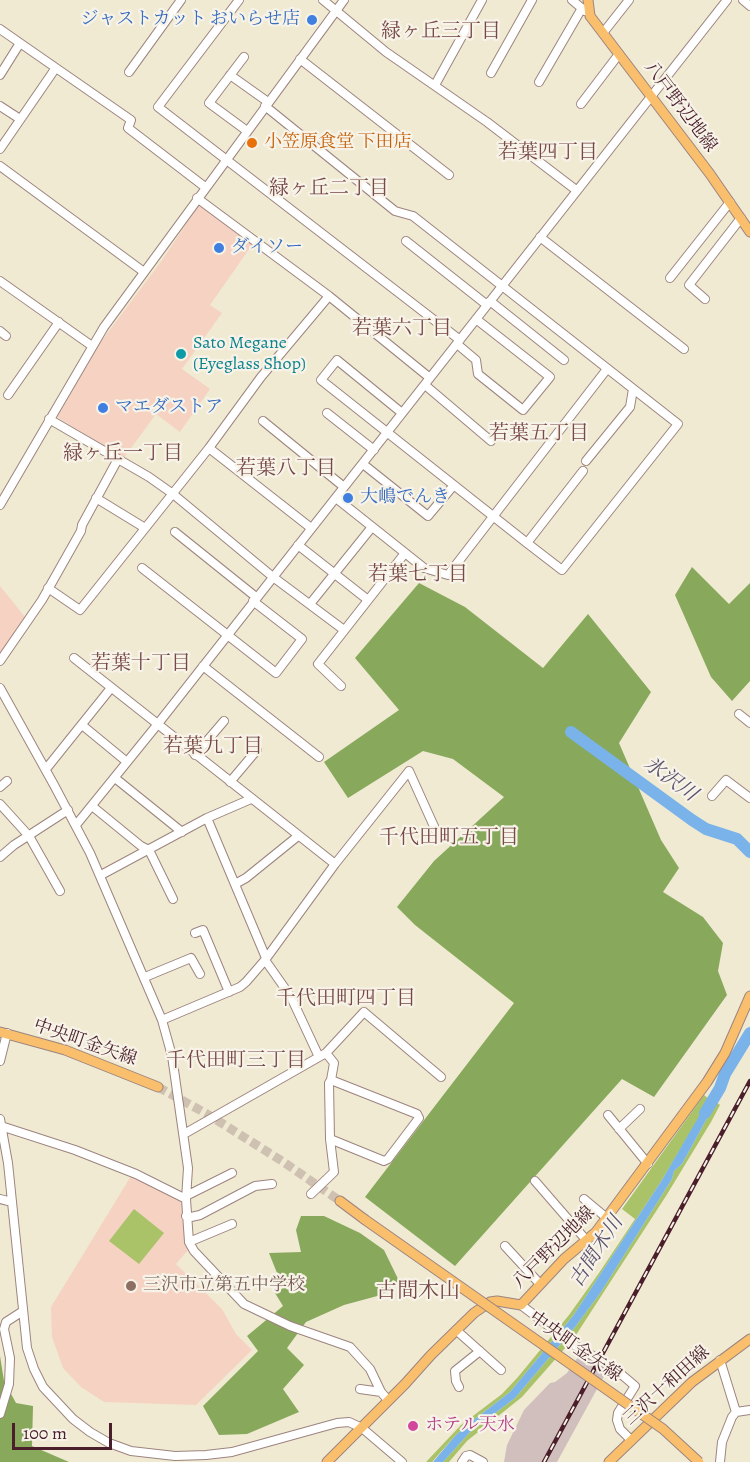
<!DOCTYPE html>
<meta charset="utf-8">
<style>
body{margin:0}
#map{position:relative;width:750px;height:1462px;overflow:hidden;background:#f0ead3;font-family:Alegreya,serif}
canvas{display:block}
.scale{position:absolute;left:12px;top:1423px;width:100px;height:27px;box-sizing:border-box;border:3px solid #4a1f2b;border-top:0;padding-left:8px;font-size:18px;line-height:21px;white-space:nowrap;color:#4a1f2b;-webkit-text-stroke:4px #f7f3e8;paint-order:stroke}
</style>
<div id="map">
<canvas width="750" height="1462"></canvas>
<div class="scale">100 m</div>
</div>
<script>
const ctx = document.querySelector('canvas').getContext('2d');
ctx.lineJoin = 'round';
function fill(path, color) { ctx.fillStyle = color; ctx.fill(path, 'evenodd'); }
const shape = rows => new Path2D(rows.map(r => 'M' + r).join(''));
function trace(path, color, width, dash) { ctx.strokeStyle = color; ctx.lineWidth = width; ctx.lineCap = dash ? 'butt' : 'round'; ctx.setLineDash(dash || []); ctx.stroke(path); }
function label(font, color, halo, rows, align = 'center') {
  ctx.font = font + ' Alegreya,"Noto Serif JP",serif'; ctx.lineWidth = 4.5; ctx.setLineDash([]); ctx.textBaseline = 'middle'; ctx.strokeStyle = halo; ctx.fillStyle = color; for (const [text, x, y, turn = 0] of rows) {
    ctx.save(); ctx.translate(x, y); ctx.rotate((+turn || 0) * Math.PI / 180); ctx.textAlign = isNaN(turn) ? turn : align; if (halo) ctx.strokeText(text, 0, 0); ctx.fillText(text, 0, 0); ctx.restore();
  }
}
fill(shape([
 [199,205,202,205,254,242,210,305,222,313,182,369,210,389,180,432,156,414,123,459,57,417,100,343,160,263],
 [0,586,25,617,0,653],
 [131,1176,181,1202,184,1209,185,1243,189,1249,176,1264,222,1309,236,1334,252,1350,196,1405,104,1402,81,1387,63,1368,52,1337,51,1307]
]), '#f5d2c2');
fill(shape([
 [580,1354,608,1369,557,1462,504,1462,507,1445,524,1410,550,1383,555,1382,567,1373]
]), '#d1bfbd');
fill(shape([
 [704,1095,709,1099,700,1116,662,1180,573,1316,510,1392,467,1425,455,1436,432,1462,426,1462,461,1425,502,1394,518,1377,569,1315,599,1273,635,1219,622,1209],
 [716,1102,720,1105,711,1122,666,1196,574,1338,522,1397,467,1441,449,1462,443,1462,470,1432,515,1398,575,1327,601,1292,645,1222,672,1179,674,1171,682,1164],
 [134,1209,164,1233,139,1264,109,1241]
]), '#abc368');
fill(shape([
 [692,567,729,604,750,583,750,681,732,701,711,677,675,595],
 [419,583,465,607,543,668,588,614,651,692,619,743,661,840,679,868,663,892,703,917,723,943,718,971,727,995,654,1097,622,1079,455,1266,365,1197,514,1003,415,925,397,907,434,861,504,797,453,759,423,751,348,798,324,762,399,710,355,658],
 [301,1216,324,1216,360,1233,384,1250,400,1283,381,1295,344,1305,306,1322,287,1348,304,1365,283,1389,299,1412,247,1434,219,1435,203,1406,258,1351,247,1336,283,1306,275,1293,283,1288,269,1253,301,1252,296,1230],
 [0,1356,4,1381,16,1403,33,1406,32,1446,69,1462,0,1462]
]), '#88a95c');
fill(shape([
 [709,1099,716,1102,682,1164,674,1171,672,1179,601,1292,575,1327,515,1398,470,1432,443,1462,433,1462,455,1436,467,1425,510,1392,573,1316,662,1180]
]), '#7ab2ea');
trace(shape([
 [571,732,692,820,706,829,737,839,750,852],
 [705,1113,720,1088,725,1074,750,1033]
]), '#7ab2ea', 12);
trace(shape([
 [158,1087,207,1114,282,1161,340,1201]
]), '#cfc1b1', 9, [9, 4.5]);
const minor = shape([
 [239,0,158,107,460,340],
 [323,0,386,52,487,122,576,190],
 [572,0,585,11],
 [743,0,750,6],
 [0,29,20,43],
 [603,33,629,0],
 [244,57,209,103,247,131],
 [300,59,449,175],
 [129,72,181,0],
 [491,73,532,0],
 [0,75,20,43,131,120,128,128,205,187],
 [230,75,268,102],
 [539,82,582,8],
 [435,85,482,0],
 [581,104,619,54],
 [0,106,20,119],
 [265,106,395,211,413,216,678,424,562,570,527,543,583,471],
 [0,149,55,69],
 [0,166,144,272],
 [197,198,329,296,430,378],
 [540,237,684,349],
 [406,241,487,305],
 [670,278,730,202],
 [0,281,92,346],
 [705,299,689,285,741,218],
 [490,301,564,360],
 [0,331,6,336],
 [457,344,476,360,478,374,523,410,550,377,476,319],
 [425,385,491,441],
 [8,395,59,322],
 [327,413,374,450],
 [402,413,337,360,321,380,527,543],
 [49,419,149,477,173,494,273,577,344,630],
 [263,421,344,487],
 [209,448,311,528],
 [586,461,630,407,633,389],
 [363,464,428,516,454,485],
 [96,498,145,528],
 [336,498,424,568,448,575,607,369],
 [0,505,104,327,344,0],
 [175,532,256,597],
 [298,545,368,600],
 [142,568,276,673,302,639,253,601],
 [48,588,80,610,209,448,261,377,329,296],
 [310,604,372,527],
 [74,658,335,864,265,960,246,982,240,987,162,1020],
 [0,661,42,600,81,531,82,525,118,459],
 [203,666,319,757],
 [341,686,318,664,405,553],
 [0,688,54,785,90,853,162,1020,172,1056,188,1168,186,1199,189,1242,194,1251,244,1304,290,1326,350,1347,370,1369,381,1392,388,1400],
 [739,714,750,723],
 [82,725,127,762],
 [195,755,224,721],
 [46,769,111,688],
 [115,778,182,832],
 [230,782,257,750],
 [0,787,7,781],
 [712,796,726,780,750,798],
 [0,804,29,836,60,891],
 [92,806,141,846,149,850,173,899],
 [207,818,266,958],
 [76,825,157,725,727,0],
 [0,857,14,845,68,810],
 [335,864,409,771,437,833],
 [101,875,207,818,251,799],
 [235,884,246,878,298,836],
 [195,933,203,930,229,992],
 [265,960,291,997,319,1057],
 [145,977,191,958,200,974],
 [326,1053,334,1063,331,1080,417,1114,419,1118,388,1159,384,1161,330,1139,329,1083,331,1080],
 [0,1061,7,1033],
 [608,1115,648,1164],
 [0,1119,8,1163,27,1348,34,1369,43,1387,73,1419,90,1432,109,1443,131,1451,175,1456,206,1455,232,1452,337,1423,349,1422,362,1428,402,1462],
 [1,1126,75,1150,136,1174,186,1199],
 [619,1129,640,1109],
 [184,1134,326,1053,364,1012,441,1077],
 [535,1181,587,1241],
 [311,1194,334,1172,330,1139],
 [186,1196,232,1173],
 [0,1199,12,1202],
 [584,1199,608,1219],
 [186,1216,191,1217,200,1215,255,1186,272,1184],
 [189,1242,232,1224],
 [505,1246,540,1284],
 [521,1305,571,1343,615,1369,635,1386,618,1413,617,1420,620,1429,631,1440],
 [456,1330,501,1370],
 [720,1360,736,1412],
 [459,1387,456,1381,455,1371,480,1351],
 [360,1389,381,1392],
 [0,1414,9,1384,10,1358,4,1329,6,1322,23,1311],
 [462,1462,466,1456,470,1455,483,1462],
 [720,1462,722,1442,732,1417,736,1412,750,1410]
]);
const major = shape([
 [588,0,590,16,710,174,750,232],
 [0,1032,65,1050,158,1087],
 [340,1201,364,1219],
 [327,1462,405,1384,431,1355,474,1313,490,1302,497,1301,521,1305,564,1259,596,1232,707,1082,725,1053,750,996],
 [609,1462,692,1382,750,1339]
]);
trace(minor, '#9d847f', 10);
trace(major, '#9d847f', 11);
trace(minor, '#fff', 8);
trace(major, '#f9bf6d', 9);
const rail = shape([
 [544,1462,750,1081]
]);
trace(rail, '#4a1f2b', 4.5);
trace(rail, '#f7f3e8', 2, [7]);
const majorBridge = shape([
 [364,1219,663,1429,699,1462]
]);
trace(majorBridge, '#9d847f', 11, []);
trace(majorBridge, '#f9bf6d', 9);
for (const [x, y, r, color] of [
 [312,20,6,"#3f7fe0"],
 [252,143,6,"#e8710a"],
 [219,248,6,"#3f7fe0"],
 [181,354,6,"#0f9aa8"],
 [103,408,6,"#3f7fe0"],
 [348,498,6,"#3f7fe0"],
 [131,1286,6,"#8d6e63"],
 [413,1426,6,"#d1479c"]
]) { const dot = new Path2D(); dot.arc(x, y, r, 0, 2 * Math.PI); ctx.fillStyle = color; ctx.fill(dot); trace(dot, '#f7f3e8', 2); }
label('18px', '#366cbe', '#f7f3e8', [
 ["ジャストカット おいらせ店",300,20,"right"],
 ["ダイソー",231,248],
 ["マエダストア",115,408],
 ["大嶋でんき",360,498]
], 'left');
label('18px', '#4a1f2b', '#f7f3e8', [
 ["八戸野辺地線",680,107,53],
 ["中央町金矢線",85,1043,19],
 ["八戸野辺地線",554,1248,-45],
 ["中央町金矢線",575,1347,35],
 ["三沢十和田線",667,1386,-42]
]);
label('18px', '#c56008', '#f7f3e8', [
 ["小笠原食堂 下田店",264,143]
], 'left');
label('18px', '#0d838f', '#f7f3e8', [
 ["Sato Megane",193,344],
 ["(Eyeglass Shop)",193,365]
], 'left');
label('18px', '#785e54', '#f7f3e8', [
 ["三沢市立第五中学校",143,1286]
], 'left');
label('18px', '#b23c85', '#f7f3e8', [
 ["ホテル天水",425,1426]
], 'left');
label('20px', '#774945', '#f7f3e8', [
 ["緑ヶ丘三丁目",441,32],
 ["若葉四丁目",548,153],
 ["緑ヶ丘二丁目",329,189],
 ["若葉六丁目",402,329],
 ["若葉五丁目",539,434],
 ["緑ヶ丘一丁目",123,454],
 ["若葉八丁目",286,469],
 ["若葉七丁目",418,575],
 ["若葉十丁目",141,664],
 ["若葉九丁目",213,747],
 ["千代田町五丁目",449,838],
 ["千代田町四丁目",346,999],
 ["千代田町三丁目",236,1061]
]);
label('italic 20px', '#5b526e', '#f7f3e8', [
 ["氷沢川",670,780,36],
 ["古間木川",597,1252,-57]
]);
label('21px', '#774945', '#f7f3e8', [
 ["古間木山",418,1292]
]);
</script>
